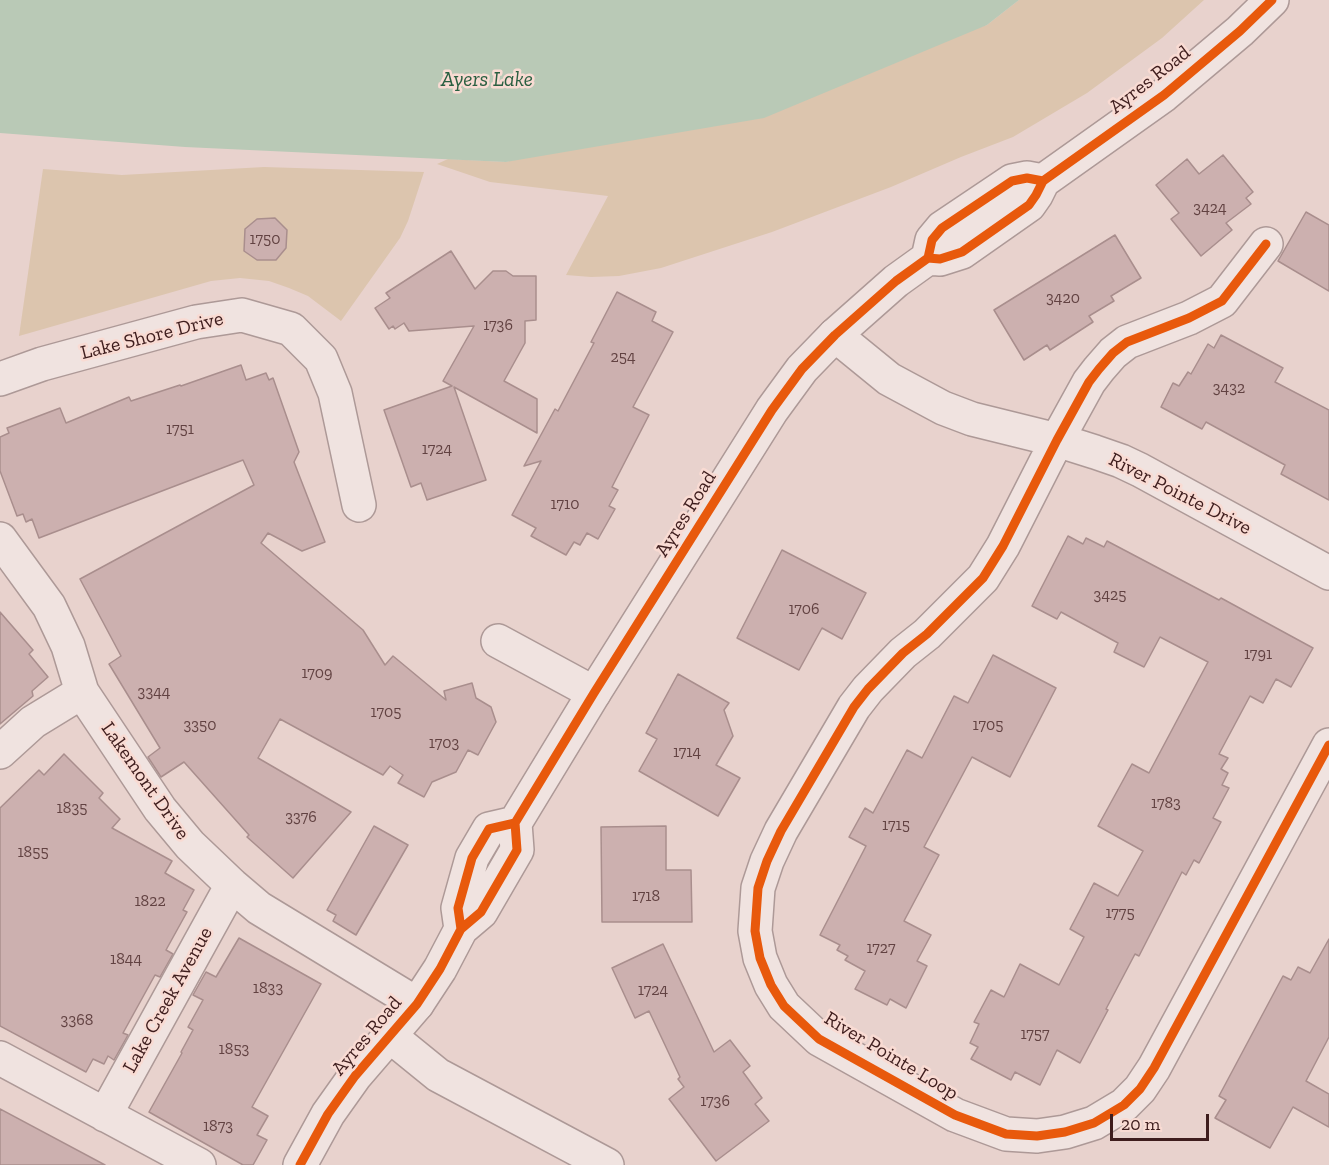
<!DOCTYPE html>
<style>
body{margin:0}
#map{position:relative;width:1329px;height:1165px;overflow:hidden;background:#e8d2cd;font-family:"Zilla Slab",serif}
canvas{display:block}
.scale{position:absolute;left:1110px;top:1114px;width:99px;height:27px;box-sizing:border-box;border:3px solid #3e1d1d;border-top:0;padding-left:8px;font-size:18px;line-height:21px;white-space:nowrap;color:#3e1d1d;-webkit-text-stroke:4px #f9dbd3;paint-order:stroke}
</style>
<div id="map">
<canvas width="1329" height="1165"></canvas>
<div class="scale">20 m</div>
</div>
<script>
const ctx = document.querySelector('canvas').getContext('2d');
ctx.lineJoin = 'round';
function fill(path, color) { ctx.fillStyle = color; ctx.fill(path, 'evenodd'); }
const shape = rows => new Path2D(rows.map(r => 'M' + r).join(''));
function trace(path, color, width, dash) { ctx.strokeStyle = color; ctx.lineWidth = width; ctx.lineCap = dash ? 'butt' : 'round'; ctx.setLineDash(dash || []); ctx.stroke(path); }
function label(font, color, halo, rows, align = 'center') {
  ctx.font = font + ' "Zilla Slab",serif'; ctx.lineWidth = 5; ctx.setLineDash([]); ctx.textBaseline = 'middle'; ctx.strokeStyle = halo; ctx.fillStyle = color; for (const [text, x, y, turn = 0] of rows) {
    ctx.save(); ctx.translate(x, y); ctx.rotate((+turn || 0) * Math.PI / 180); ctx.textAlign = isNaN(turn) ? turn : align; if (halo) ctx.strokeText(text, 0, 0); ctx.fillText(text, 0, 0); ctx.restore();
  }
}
fill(shape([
 [1019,0,1204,0,1162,38,1087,93,1013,137,961,157,891,187,772,232,661,268,619,276,591,277,566,275,608,196,490,182,437,164,448,159,506,162,987,25],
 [264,167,424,172,408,221,400,238,341,321,308,296,289,288,269,281,240,278,211,281,19,336,43,169,122,175]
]), '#dcc5ae');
fill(shape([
 [0,0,1019,0,987,25,764,118,506,162,185,147,0,133]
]), '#b9c9b6');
const building = shape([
 [1223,155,1253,192,1246,198,1251,204,1226,223,1232,230,1201,256,1171,219,1179,213,1156,185,1187,159,1199,174,1223,155],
 [1306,212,1329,225,1329,291,1278,261,1306,212],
 [275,218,287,230,286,248,276,260,257,260,244,251,245,229,257,219,275,218],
 [1115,235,1141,278,1111,296,1114,301,1089,316,1093,322,1050,350,1047,345,1024,360,994,310,1115,235],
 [451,251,475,289,493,271,506,271,513,276,536,276,536,320,525,321,525,343,504,381,537,399,537,433,454,387,486,480,427,500,421,483,411,487,384,410,452,386,443,381,474,326,409,331,404,323,395,329,393,326,389,329,375,308,390,298,386,293,451,251],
 [617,292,656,312,652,321,673,332,633,407,649,415,612,487,618,490,609,506,615,509,598,539,587,533,580,545,574,542,566,555,531,536,536,528,512,515,541,461,524,466,555,409,558,411,594,343,591,342,617,292],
 [1221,335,1283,368,1275,382,1329,410,1329,500,1281,474,1285,465,1206,422,1202,429,1161,407,1173,383,1179,386,1188,372,1191,374,1208,344,1214,348,1221,335],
 [241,365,246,380,266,373,269,380,273,378,299,452,294,462,325,542,302,551,268,533,261,543,363,630,385,665,393,656,446,700,444,691,472,683,476,698,491,707,496,722,478,755,468,750,456,772,432,782,424,797,398,783,403,775,390,766,383,775,280,719,258,758,351,812,293,878,247,837,249,835,184,762,161,777,148,757,160,748,109,664,121,656,80,579,254,485,243,460,39,538,32,519,26,522,23,514,17,516,0,471,0,437,9,433,7,428,60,408,66,423,129,397,131,401,180,385,181,386,241,365],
 [1068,536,1083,544,1086,538,1104,547,1107,541,1219,600,1221,598,1313,648,1291,687,1276,679,1263,703,1250,696,1219,754,1228,758,1221,769,1228,773,1222,785,1229,788,1213,818,1221,822,1199,863,1194,860,1186,875,1182,872,1139,956,1135,954,1106,1009,1108,1010,1080,1063,1057,1050,1040,1085,1015,1072,1011,1080,971,1059,978,1047,970,1043,979,1024,974,1022,991,990,1004,997,1020,964,1059,985,1084,937,1070,929,1094,883,1118,896,1143,851,1098,826,1132,764,1149,773,1208,662,1160,637,1144,667,1114,652,1118,643,1061,612,1057,619,1032,606,1068,536],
 [782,550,866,593,842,639,822,628,799,670,737,638,782,550],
 [0,612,33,650,29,654,48,677,32,691,33,696,0,724,0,612],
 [993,655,1056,688,1010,777,972,757,924,847,939,855,904,921,931,935,917,961,927,966,906,1008,890,999,887,1005,855,989,865,971,845,960,848,956,837,950,840,945,820,935,866,846,849,837,865,808,873,813,907,750,922,758,954,696,968,703,993,655],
 [678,674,729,703,724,710,733,736,716,765,740,778,718,816,639,771,657,739,646,733,678,674],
 [64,754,103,793,99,798,120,819,112,828,172,861,165,873,194,890,183,910,187,912,166,950,173,954,160,977,155,975,123,1033,128,1035,114,1060,108,1056,104,1064,93,1059,86,1072,0,1026,0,808,39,770,44,775,64,754],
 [374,826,408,845,356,935,333,921,336,915,327,910,374,826],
 [666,826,666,870,691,870,692,922,602,922,601,827,666,826],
 [239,938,321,984,252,1107,268,1116,257,1135,267,1140,253,1165,243,1165,149,1112,182,1053,181,1052,193,1030,188,1027,203,1000,193,995,206,972,216,977,239,938],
 [1329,939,1329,1037,1306,1081,1329,1094,1329,1127,1293,1107,1270,1148,1215,1118,1226,1100,1219,1096,1283,976,1291,980,1298,967,1310,973,1329,939],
 [663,944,714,1052,730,1040,750,1066,743,1072,762,1098,755,1104,769,1121,716,1161,669,1099,684,1087,678,1079,680,1077,649,1011,635,1018,612,968,663,944],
 [0,1109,105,1165,0,1165,0,1109]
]);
fill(building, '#ccb0af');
trace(building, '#a98e8d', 1.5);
const minor = shape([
 [1266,244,1222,301,1189,318,1127,342,1113,353,1099,369,1089,382,1057,440,1003,546,983,578,927,634,903,653,868,689,854,707,781,831,767,861,758,888,755,931,760,958,771,985,784,1006,819,1039,955,1115,1006,1134,1037,1136,1065,1132,1094,1123,1124,1105,1140,1089,1154,1068,1329,745],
 [835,335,889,379,943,408,972,419,1057,440,1095,452,1121,461,1140,470,1329,573],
 [0,379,42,364,196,322,242,315,291,329,321,359,335,393,359,505],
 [0,539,49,606,68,646,82,692,160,809,190,845,232,885,259,908,417,1004],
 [498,641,594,693],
 [0,752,33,722,82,692],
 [390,1036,438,1075,607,1165],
 [0,1058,199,1165],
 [105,1115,232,885]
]);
const tertiary = shape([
 [928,258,932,240,942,228,1012,181,1027,178,1043,181],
 [461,929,458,908,472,858,489,829,515,823],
 [300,1165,328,1114,355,1076,417,1004,440,969,461,929,481,912,517,850,515,823,594,693,772,410,802,369,835,335,896,281,928,258,940,259,962,252,1029,205,1036,195,1043,181,1164,95,1240,31,1272,0]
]);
trace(minor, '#ad9997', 36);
trace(tertiary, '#ad9997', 36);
trace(minor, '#f0e3e0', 33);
trace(tertiary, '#f0e3e0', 33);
trace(shape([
 [1266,244,1222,301,1189,318,1127,342,1113,353,1099,369,1089,382,1057,440,1003,546,983,578,927,634,903,653,868,689,854,707,781,831,767,861,758,888,755,931,760,958,771,985,784,1006,819,1039,955,1115,1006,1134,1037,1136,1065,1132,1094,1123,1124,1105,1140,1089,1154,1068,1329,745],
 [928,258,932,240,942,228,1012,181,1027,178,1043,181],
 [461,929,458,908,472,858,489,829,515,823],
 [300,1165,328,1114,355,1076,417,1004,440,969,461,929,481,912,517,850,515,823,594,693,772,410,802,369,835,335,896,281,928,258,940,259,962,252,1029,205,1036,195,1043,181,1164,95,1240,31,1272,0]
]), '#e8590c', 9);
label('16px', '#624242', null, [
 ["3424",1210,208],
 ["1750",265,239],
 ["3420",1063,298],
 ["1736",498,325],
 ["254",623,357],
 ["3432",1229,388],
 ["1751",180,429],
 ["1724",437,449],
 ["1710",565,504],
 ["3425",1110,595],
 ["1706",804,609],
 ["1791",1258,654],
 ["1709",317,673],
 ["3344",154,692],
 ["1705",386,712],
 ["3350",200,725],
 ["1705",988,725],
 ["1703",444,743],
 ["1714",687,752],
 ["1783",1166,803],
 ["1835",72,808],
 ["3376",301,817],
 ["1715",896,825],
 ["1855",33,852],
 ["1718",646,896],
 ["1822",150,901],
 ["1775",1120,913],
 ["1727",881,948],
 ["1844",126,959],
 ["1833",268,988],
 ["1724",653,990],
 ["3368",77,1020],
 ["1757",1035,1034],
 ["1853",234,1049],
 ["1736",715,1101],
 ["1873",218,1126]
]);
label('20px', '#3e1d1d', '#f9dbd3', [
 ["Ayres Road",1150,80,-38],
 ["Lake Shore Drive",152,336,-14],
 ["River Pointe Drive",1180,494,27],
 ["Ayres Road",686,514,-58],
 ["Lakemont Drive",145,781,55],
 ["Lake Creek Avenue",168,1000,-61],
 ["Ayres Road",367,1036,-50],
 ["River Pointe Loop",891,1056,31]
]);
label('italic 21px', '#2a5f41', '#f9dbd3', [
 ["Ayers Lake",487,80]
]);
</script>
